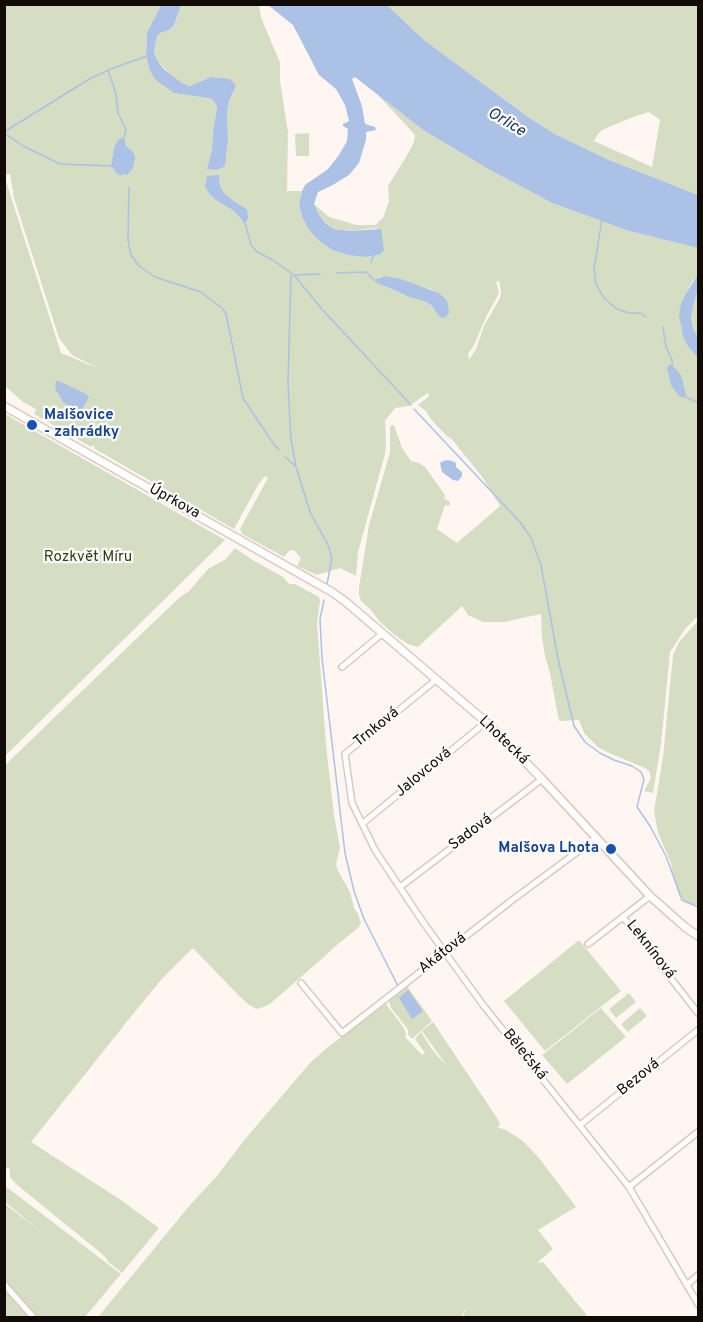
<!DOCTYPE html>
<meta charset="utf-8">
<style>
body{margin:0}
#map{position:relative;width:703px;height:1322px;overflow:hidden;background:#fff6f2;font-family:Overpass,sans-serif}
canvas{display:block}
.frame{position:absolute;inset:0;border:6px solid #110a07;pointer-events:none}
</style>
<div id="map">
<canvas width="703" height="1322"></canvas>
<div class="frame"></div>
</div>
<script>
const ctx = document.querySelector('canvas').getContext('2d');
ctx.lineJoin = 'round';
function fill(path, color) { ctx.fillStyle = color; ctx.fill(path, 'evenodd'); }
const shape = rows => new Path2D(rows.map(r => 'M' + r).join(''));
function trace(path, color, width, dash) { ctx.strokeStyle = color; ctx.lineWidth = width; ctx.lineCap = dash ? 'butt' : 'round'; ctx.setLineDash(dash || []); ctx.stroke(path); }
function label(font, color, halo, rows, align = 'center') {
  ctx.font = font + ' Overpass,sans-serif'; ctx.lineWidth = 4.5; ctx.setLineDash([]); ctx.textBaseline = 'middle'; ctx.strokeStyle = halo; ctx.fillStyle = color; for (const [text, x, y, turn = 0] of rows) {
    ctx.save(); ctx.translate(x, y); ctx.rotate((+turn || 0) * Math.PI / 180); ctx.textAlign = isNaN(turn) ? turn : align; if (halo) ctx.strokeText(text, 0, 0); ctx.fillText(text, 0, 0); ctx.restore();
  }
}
fill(shape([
 [4,5,161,5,147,34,146,56,150,71,174,93,207,98,212,99,215,103,217,108,213,131,212,149,207,169,228,138,227,112,229,101,235,88,211,77,191,86,182,83,170,74,157,60,154,50,157,36,160,33,169,30,174,25,181,5,259,5,261,17,280,63,280,81,288,132,287,191,302,191,299,205,302,217,309,230,318,240,332,250,348,255,365,257,379,255,377,228,349,231,334,229,326,224,320,216,314,204,329,217,357,225,375,225,383,218,389,201,388,186,409,152,414,142,415,135,377,94,423,130,490,170,552,203,629,231,698,248,698,274,689,287,681,326,687,345,698,358,698,400,697,403,698,405,698,616,685,629,670,652,661,744,653,793,644,791,651,778,649,771,645,768,607,752,598,747,584,733,579,720,559,721,550,673,545,656,542,637,541,614,504,622,483,622,468,615,462,606,418,647,408,644,396,636,380,622,371,610,361,601,359,595,359,587,369,525,390,452,390,426,394,425,402,448,411,461,419,463,425,467,445,495,444,498,450,502,449,506,445,505,437,529,457,543,500,506,483,478,450,437,449,438,436,425,428,415,427,412,418,405,429,396,428,393,409,406,395,408,385,421,386,440,385,454,358,552,356,576,340,568,317,575,297,566,301,558,294,550,289,551,284,557,242,534,240,529,268,478,265,476,258,485,234,529,95,449,93,445,91,447,34,414,36,409,23,402,5,386,4,182,6,181,61,353,100,369,72,355,59,338,14,198,10,174,5,175],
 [118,140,130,150,124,174,121,176,116,173,111,165,114,147],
 [220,176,219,180,221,188,224,193,235,202,247,209,247,222,242,221,234,211,217,201,210,195,205,187],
 [384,276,430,289,439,293,447,300,434,310,431,305,424,301,409,297,390,288,378,284,379,277],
 [499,281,501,291,500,298,484,326,476,349,469,360,468,354,473,347,487,315,496,299,499,292,496,282],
 [387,5,698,5,698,195,609,160,555,134,528,117,424,40],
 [649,112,660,120,652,167,594,141,598,134,602,130,633,117],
 [309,133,309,156,296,156,295,134],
 [698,289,698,338,693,328,691,318,694,303],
 [5,414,225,540,5,756],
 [235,548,251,559,283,577,289,584,295,584,319,597,320,601,317,623,326,745,334,815,340,848,336,865,338,871,350,892,354,908,358,914,361,923,359,927,332,949,325,956,271,1003,264,1007,256,1009,248,1004,240,997,193,948,161,980,133,1014,31,1142,121,1200,159,1228,122,1273,107,1261,108,1260,102,1254,16,1184,10,1177,10,1169,5,1167,5,765,135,640,180,597,189,591,208,569,226,559],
 [698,621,698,903,696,905,687,903,679,895,673,875,671,863,658,833,654,811,663,757,673,655,679,642],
 [579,940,621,991,545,1051,504,1001],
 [407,986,432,1021,412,1039,409,1035,408,1036,408,1030,406,1027,391,1008,389,1001],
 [629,993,636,1002,616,1018,609,1009],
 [386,1004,404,1028,406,1034,405,1037,422,1055,425,1053,415,1039,421,1032,433,1051,447,1066,422,1031,433,1022,499,1121,500,1125,497,1127,506,1130,523,1141,539,1158,576,1207,538,1230,553,1249,537,1263,543,1262,585,1313,587,1317,463,1317,466,1307,461,1318,98,1317,190,1205,216,1177,246,1138,310,1063,329,1046],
 [601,1008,626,1037,567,1084,542,1055],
 [640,1008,647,1016,628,1032,621,1024],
 [4,1185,121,1274,85,1317,5,1317,5,1204,39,1230,5,1202]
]), '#d5dec3');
fill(shape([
 [161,5,181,5,174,25,169,30,160,33,157,36,154,51,157,60,164,69,182,83,190,86,211,77,230,79,235,84,235,88,229,101,227,112,228,138,225,166,217,170,207,169,212,149,213,131,217,108,215,103,212,99,207,98,174,93,156,80,150,71,146,56,147,33],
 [268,5,387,5,424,40,528,117,555,134,609,160,698,195,698,248,629,231,552,203,490,170,423,130,355,77,352,79,362,106,365,124,375,127,376,130,366,132,366,140,359,163,349,175,331,186,318,192,314,204,320,216,326,224,334,229,349,231,381,229,384,250,379,255,365,257,348,255,332,250,318,240,309,230,302,217,299,205,302,191,305,185,328,169,339,155,347,141,348,129,343,126,343,124,349,121,345,105,336,89,319,75,293,25],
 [124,137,126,146,133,152,135,157,133,168,127,175,124,174,121,176,116,173,111,165,114,147,118,140],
 [218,175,220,176,219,180,221,188,224,193,235,202,247,209,248,218,245,224,234,211,217,201,210,195,205,187,207,176],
 [698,274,698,289,694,303,691,318,693,328,698,338,698,358,687,345,683,336,679,315,681,304,684,297],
 [384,276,401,279,439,293,447,300,449,312,448,315,443,318,439,316,431,305,424,301,409,297,390,288,378,284,374,280],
 [669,365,672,365,681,375,686,395,684,398,679,396,671,385,667,368],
 [56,381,59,381,86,394,89,397,82,409,75,409,63,402,55,388],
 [447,460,452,461,456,463,456,467,462,472,462,476,458,481,453,480,442,472,440,463,443,461],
 [408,990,423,1011,412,1019,399,998]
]), '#abc1e5');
trace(shape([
 [4,132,91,78,107,71],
 [4,133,25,147,60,164,113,166],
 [124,137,126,130,118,113,116,94,108,70,147,56],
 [129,187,128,240,131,255,139,266,155,277,201,292,223,309,226,314,243,398,273,443,279,450],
 [602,219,594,269,596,284,604,298,617,309,629,313,640,313,646,317],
 [245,223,251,245,257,252,273,260,294,275,320,307,411,405],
 [371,262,373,256],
 [337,273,366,272,374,280],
 [291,275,288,383,291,440,296,467,310,512,328,545,332,558,327,584],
 [295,275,320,274],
 [663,327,666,347,672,360,672,365],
 [686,397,698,403],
 [414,409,521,523,531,538,541,565,558,659,574,726,585,742,600,753,614,760,632,766,641,772,644,779,637,807,650,826,666,856,682,900,698,907],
 [285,457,295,466],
 [324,600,320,619,322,658,345,853,354,891,364,919,398,986]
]), '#abc1e5', 1.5);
const minor = shape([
 [342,667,383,633],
 [437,679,345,754,352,803,375,850,423,922,483,1005,629,1187,698,1304],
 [362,824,486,722],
 [400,887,542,779],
 [623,917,698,1013],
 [588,944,650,896],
 [301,983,342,1033,511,901,596,838],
 [580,1125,698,1030],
 [629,1187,698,1132],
 [4,1284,34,1318],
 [687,1285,698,1275]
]);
const tertiary = shape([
 [4,406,332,592,346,602,486,722,542,779,650,896,685,927,698,936]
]);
trace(minor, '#ddc8be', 8);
trace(tertiary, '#ddc8be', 10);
trace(minor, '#fff', 5);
trace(tertiary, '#fff', 7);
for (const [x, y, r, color] of [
 [32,425,6,"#1a4fb4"],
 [611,849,6,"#1a4fb4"]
]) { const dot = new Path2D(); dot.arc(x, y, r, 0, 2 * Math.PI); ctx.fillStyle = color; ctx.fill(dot); trace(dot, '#fff', 2); }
label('bold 15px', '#164399', '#fff', [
 ["Malšovice",44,416],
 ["- zahrádky",44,433],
 ["Malšova Lhota",599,849,"right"]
], 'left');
label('15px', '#110a07', '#fff', [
 ["Úprkova",174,502,29],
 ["Trnková",377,728,-39],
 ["Lhotecká",503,741,44],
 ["Jalovcová",424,773,-40],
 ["Sadová",471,833,-37],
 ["Leknínová",650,950,52],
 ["Akátová",443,954,-38],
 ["Bělečská",524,1055,51],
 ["Bezová",639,1078,-39]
]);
label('15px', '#323e10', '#fff', [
 ["Rozkvět Míru",88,558]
]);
label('italic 16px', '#102c58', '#fff', [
 ["Orlice",506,123,31]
]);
</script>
